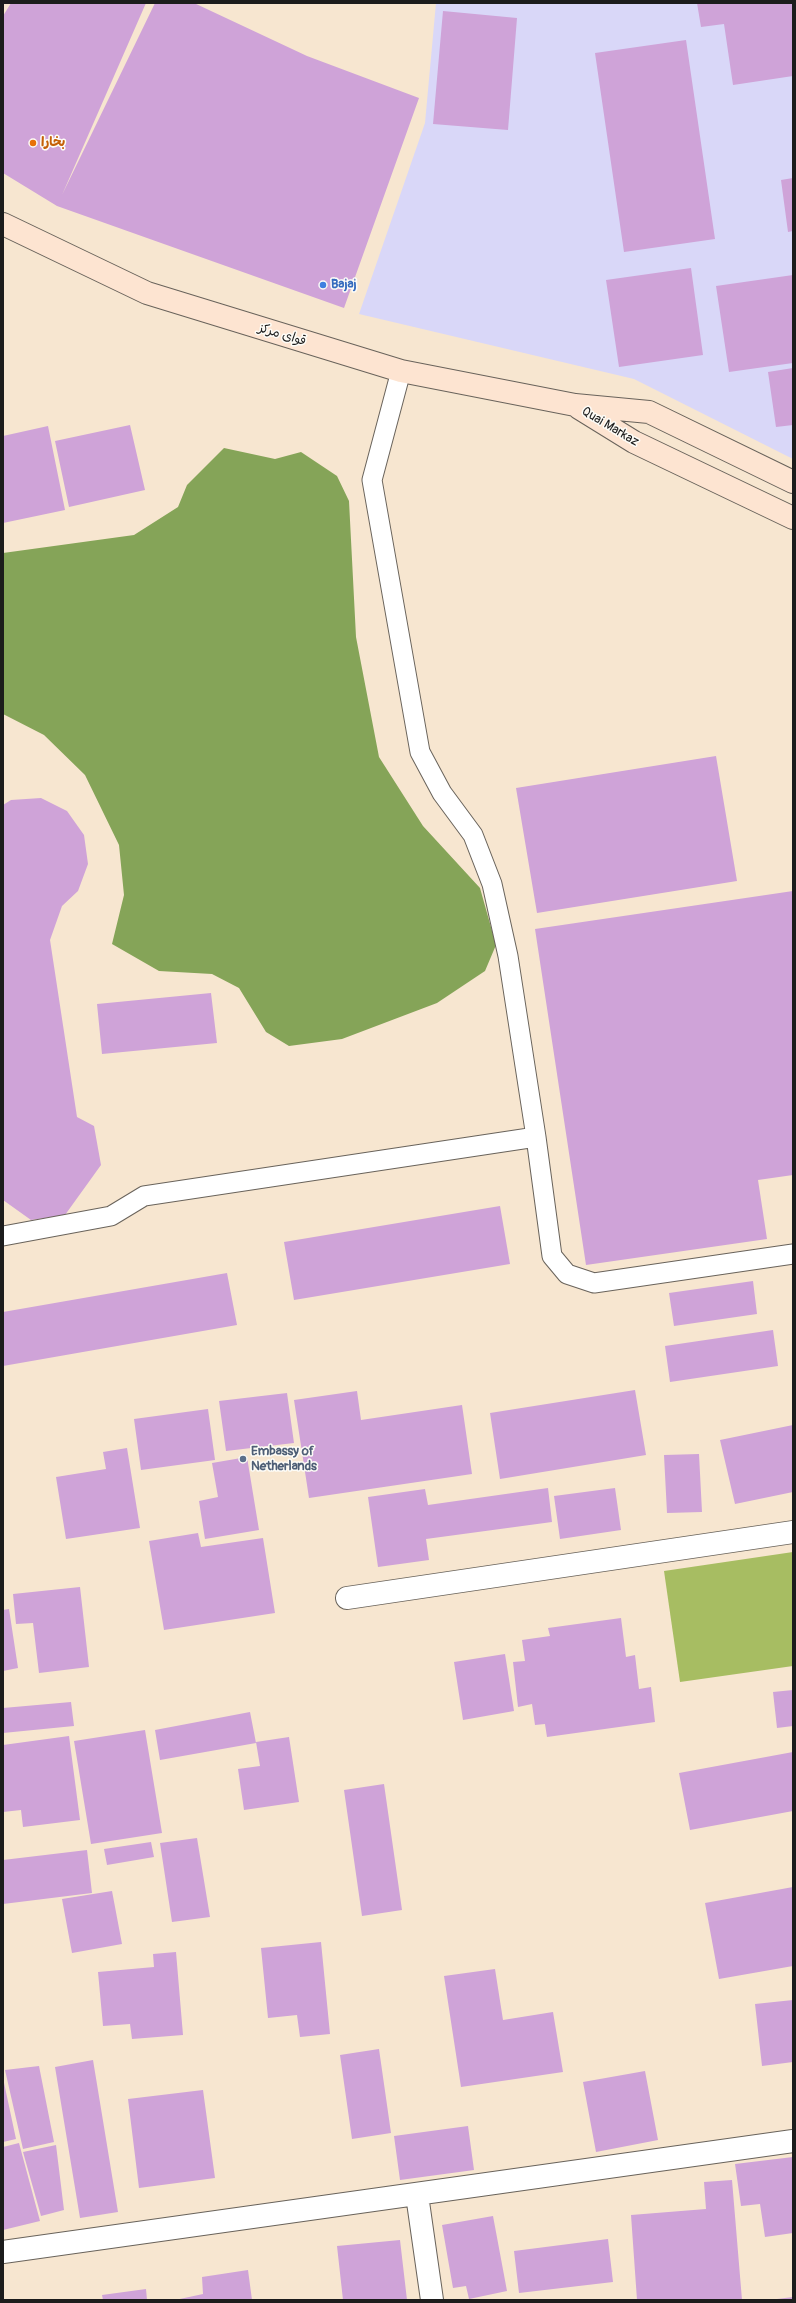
<!DOCTYPE html>
<meta charset="utf-8">
<style>
body{margin:0}
#map{position:relative;width:796px;height:2303px;overflow:hidden;background:#f7e6d0;font-family:Pangolin,sans-serif}
canvas{display:block}
.frame{position:absolute;inset:0;border:4px solid #1c1c1c;pointer-events:none}
</style>
<div id="map">
<canvas width="796" height="2303"></canvas>
<div class="frame"></div>
</div>
<script>
const ctx = document.querySelector('canvas').getContext('2d');
ctx.lineJoin = 'round';
function fill(path, color) { ctx.fillStyle = color; ctx.fill(path, 'evenodd'); }
const shape = rows => new Path2D(rows.map(r => 'M' + r).join(''));
function trace(path, color, width, dash) { ctx.strokeStyle = color; ctx.lineWidth = width; ctx.lineCap = dash ? 'butt' : 'round'; ctx.setLineDash(dash || []); ctx.stroke(path); }
function label(font, color, halo, rows, align = 'center') {
  ctx.font = font + ' Pangolin,"Playpen Sans Arabic",sans-serif'; ctx.lineWidth = 3; ctx.setLineDash([]); ctx.textBaseline = 'middle'; ctx.strokeStyle = halo; ctx.fillStyle = color; for (const [text, x, y, turn = 0] of rows) {
    ctx.save(); ctx.translate(x, y); ctx.rotate((+turn || 0) * Math.PI / 180); ctx.textAlign = isNaN(turn) ? turn : align; if (halo) ctx.strokeText(text, 0, 0); ctx.fillText(text, 0, 0); ctx.restore();
  }
}
fill(shape([
 [436,3,793,3,793,459,634,379,359,314,425,123]
]), '#d9d7f8');
fill(shape([
 [793,1552,793,1666,680,1682,664,1571]
]), '#a7bd62');
fill(shape([
 [224,448,275,459,301,452,337,476,349,501,356,637,379,757,423,826,480,888,496,945,485,971,437,1003,342,1039,289,1046,266,1032,239,988,212,974,159,971,112,944,124,895,119,845,85,775,44,735,3,714,3,553,134,535,178,507,187,485]
]), '#85a458');
fill(shape([
 [11,3,146,3,62,195,155,3,194,3,307,56,419,98,344,308,57,206,3,173,3,16],
 [697,3,793,3,793,76,733,85,724,24,701,27],
 [443,11,517,18,508,130,433,124],
 [686,40,715,239,624,252,595,53],
 [793,178,793,231,788,232,781,180],
 [691,268,703,355,619,367,606,280],
 [793,275,793,363,729,372,716,286],
 [793,368,793,425,776,427,768,372],
 [130,425,145,490,69,507,55,441],
 [48,426,65,510,3,523,3,436],
 [716,756,737,881,537,913,516,788],
 [41,798,67,811,84,835,88,864,78,891,62,906,50,940,77,1117,94,1126,101,1165,65,1215,31,1220,3,1200,3,805,11,800],
 [793,891,793,1175,758,1180,767,1239,586,1265,535,929],
 [211,993,217,1043,102,1054,97,1004],
 [500,1206,510,1264,294,1300,284,1242],
 [227,1273,237,1325,3,1366,3,1312],
 [753,1281,757,1314,674,1326,669,1293],
 [773,1330,778,1366,670,1382,665,1346],
 [635,1390,646,1455,500,1479,490,1413],
 [357,1391,361,1420,462,1405,472,1474,309,1498,294,1400],
 [287,1393,294,1443,226,1451,219,1401],
 [208,1409,215,1460,141,1470,134,1419],
 [793,1425,793,1492,735,1504,720,1440],
 [127,1448,140,1528,66,1539,56,1477,106,1469,103,1452],
 [699,1454,702,1512,667,1513,664,1455],
 [247,1457,259,1530,205,1539,199,1501,218,1497,212,1463],
 [548,1488,552,1522,426,1539,429,1560,378,1567,368,1497,425,1489,428,1505],
 [615,1488,621,1530,560,1539,554,1496],
 [198,1533,201,1547,263,1538,275,1613,164,1630,149,1541],
 [80,1587,89,1667,39,1673,33,1623,16,1624,13,1594],
 [9,1609,18,1668,3,1671,3,1610],
 [621,1618,626,1657,635,1655,639,1689,651,1687,655,1722,547,1737,545,1724,535,1725,532,1704,518,1707,513,1662,525,1661,522,1640,550,1636,548,1628],
 [505,1654,514,1711,463,1720,454,1662],
 [793,1690,793,1726,777,1728,773,1692],
 [71,1702,74,1726,3,1733,3,1708],
 [250,1712,256,1743,160,1760,155,1730],
 [145,1730,162,1833,91,1844,74,1741],
 [69,1736,80,1820,23,1827,21,1810,3,1812,3,1745],
 [289,1737,299,1802,244,1810,238,1769,260,1766,256,1742],
 [793,1752,793,1811,690,1830,679,1773],
 [384,1784,402,1910,362,1916,344,1790],
 [197,1838,210,1917,172,1922,160,1843],
 [151,1842,154,1857,107,1865,104,1849],
 [87,1850,92,1893,3,1904,3,1860],
 [793,1887,793,1966,719,1979,705,1903],
 [112,1891,122,1944,72,1953,62,1899],
 [321,1942,330,2034,300,2037,297,2015,268,2018,261,1948],
 [176,1952,183,2035,132,2039,130,2024,103,2026,98,1972,154,1967,153,1954],
 [495,1969,503,2020,553,2012,563,2072,461,2087,444,1976],
 [793,2000,793,2062,762,2066,755,2004],
 [379,2049,391,2133,352,2139,340,2055],
 [93,2060,118,2212,80,2218,55,2067],
 [39,2066,54,2142,23,2149,5,2070],
 [645,2071,658,2140,596,2152,583,2082],
 [3,2078,16,2139,3,2142],
 [203,2090,215,2178,139,2188,128,2099],
 [468,2126,474,2170,400,2180,394,2136],
 [19,2143,40,2221,3,2230,3,2147],
 [56,2145,64,2210,41,2216,23,2152],
 [793,2157,793,2233,765,2237,760,2204,741,2206,735,2164],
 [732,2180,742,2300,637,2300,631,2215,706,2209,704,2182],
 [493,2216,507,2291,469,2299,466,2286,453,2288,442,2225],
 [608,2239,613,2282,519,2293,514,2251],
 [400,2240,407,2300,343,2300,337,2246],
 [248,2270,252,2300,175,2300,203,2294,202,2277],
 [146,2289,147,2300,103,2300,102,2295],
 [793,2297,793,2300,777,2300,777,2299]
]), '#cfa3d8');
const lane = shape([
 [401,371,372,480,420,752,442,793,473,835,492,884,508,956,536,1137],
 [3,1236,111,1216,144,1196,536,1137,552,1256,567,1274,594,1283,793,1254]
]);
const street = shape([
 [347,1598,793,1532],
 [417,2195,432,2300],
 [3,2252,793,2141]
]);
const secondary = shape([
 [3,224,147,293,401,371,575,405,649,412,793,482],
 [579,408,634,442,793,518]
]);
trace(lane, '#69635b', 21);
trace(street, '#69635b', 24);
trace(secondary, '#69635b', 24);
trace(lane, '#fff', 19);
trace(street, '#fff', 22);
trace(secondary, '#fde4d1', 22);
for (const [x, y, r, color] of [
 [33,143,4,"#e8710a"],
 [323,285,4,"#3f7fe0"],
 [243,1459,4,"#5c6f8a"]
]) { const dot = new Path2D(); dot.arc(x, y, r, 0, 2 * Math.PI); ctx.fillStyle = color; ctx.fill(dot); trace(dot, '#fdfcf7', 1.5); }
label('bold 13px', '#c56008', '#fdfcf7', [
 ["بخارا",41,143]
], 'left');
label('bold 13px', '#366cbe', '#fdfcf7', [
 ["Bajaj",331,285]
], 'left');
label('13px', '#1c1c1c', '#fdfcf7', [
 ["قوای مرکز",282,335,17],
 ["Quai Markaz",610,427,31]
]);
label('bold 13px', '#4e5e75', '#fdfcf7', [
 ["Embassy of",251,1452],
 ["Netherlands",251,1467]
], 'left');
</script>
